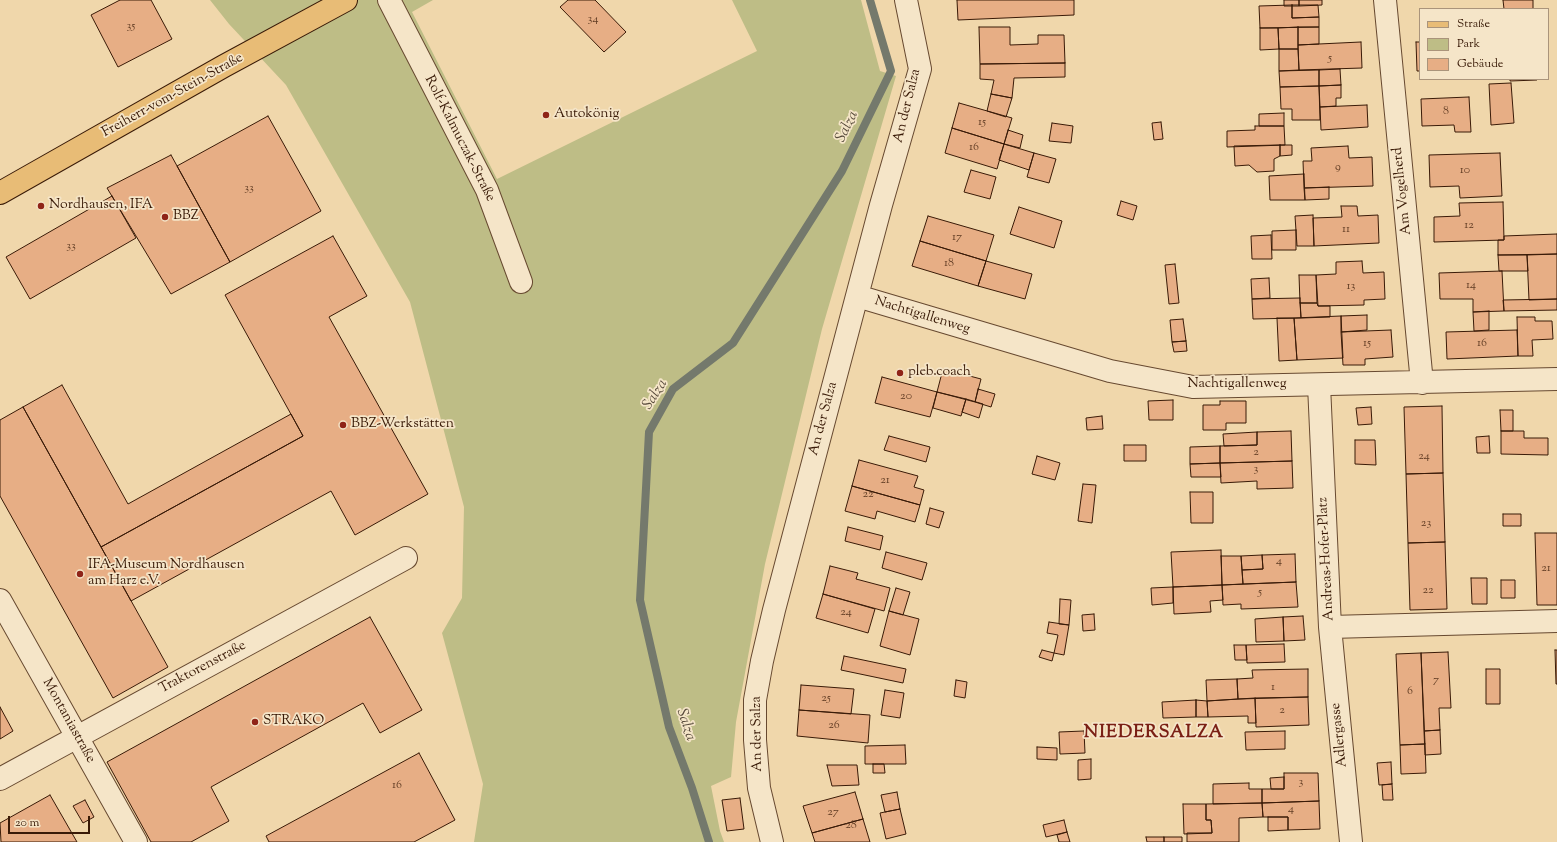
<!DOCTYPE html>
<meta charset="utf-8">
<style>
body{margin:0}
#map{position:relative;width:1557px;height:842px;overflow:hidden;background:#f0d7ab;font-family:"Sorts Mill Goudy",serif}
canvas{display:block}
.legend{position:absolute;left:1419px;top:8px;width:130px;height:72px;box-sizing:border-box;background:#f5e5c8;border:1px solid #aa947b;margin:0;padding:5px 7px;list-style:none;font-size:12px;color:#391a07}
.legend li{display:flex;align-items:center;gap:8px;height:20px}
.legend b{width:20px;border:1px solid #aa947b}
.scale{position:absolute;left:8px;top:816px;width:82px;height:18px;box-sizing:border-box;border:2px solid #391a07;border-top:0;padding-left:5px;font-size:12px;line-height:14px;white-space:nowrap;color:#391a07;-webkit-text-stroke:3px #f5e5c8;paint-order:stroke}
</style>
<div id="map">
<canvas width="1557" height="842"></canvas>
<ul class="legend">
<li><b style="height:5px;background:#e8bc76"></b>Straße</li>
<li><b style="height:11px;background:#bebd86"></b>Park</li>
<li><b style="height:11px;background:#e7ae85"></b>Gebäude</li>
</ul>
<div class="scale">20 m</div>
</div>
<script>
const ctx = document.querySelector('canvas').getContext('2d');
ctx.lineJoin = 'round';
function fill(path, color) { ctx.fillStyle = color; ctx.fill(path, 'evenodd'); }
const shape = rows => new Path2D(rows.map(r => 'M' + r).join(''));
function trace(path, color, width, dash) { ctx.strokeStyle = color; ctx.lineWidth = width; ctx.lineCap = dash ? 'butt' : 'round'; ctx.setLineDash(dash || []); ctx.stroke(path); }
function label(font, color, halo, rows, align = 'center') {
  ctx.font = font + ' "Sorts Mill Goudy",serif'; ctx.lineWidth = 3.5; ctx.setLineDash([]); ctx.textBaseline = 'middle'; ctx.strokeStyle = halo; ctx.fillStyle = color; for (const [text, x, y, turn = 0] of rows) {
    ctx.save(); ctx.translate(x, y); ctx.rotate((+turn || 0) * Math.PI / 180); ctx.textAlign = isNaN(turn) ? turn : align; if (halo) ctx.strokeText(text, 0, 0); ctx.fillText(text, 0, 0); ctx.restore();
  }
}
fill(shape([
 [210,0,433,0,412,12,497,179,757,51,732,0,861,0,880,71,896,76,822,329,765,564,736,722,731,777,711,786,720,831,724,842,474,842,483,784,442,633,462,598,464,507,410,302,286,85,229,24]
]), '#bebd86');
trace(shape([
 [709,842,692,788,669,727,640,600,649,432,673,389,733,343,842,171,891,71,870,0]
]), '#74796c', 8);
const building = shape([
 [120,0,151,0,172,39,118,67,91,15,120,0],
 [568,0,595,0,626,32,604,52,560,7,568,0],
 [957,0,1074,0,1074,15,958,20,957,0],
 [1284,0,1299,0,1299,6,1284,6,1284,0],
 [1299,0,1322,0,1322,5,1299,6,1299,0],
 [1503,0,1533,0,1533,9,1504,9,1503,0],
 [1292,5,1318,5,1319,17,1292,18,1292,5],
 [1292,5,1292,18,1319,17,1319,27,1260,28,1259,6,1292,5],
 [979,27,1010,27,1010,45,1038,44,1038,35,1064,35,1065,63,980,64,979,27],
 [1298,27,1319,27,1319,44,1298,45,1298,27],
 [1298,27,1298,49,1279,49,1278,28,1298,27],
 [1260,28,1278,28,1279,49,1260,50,1260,28],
 [1361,42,1362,68,1299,70,1298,45,1361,42],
 [1416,42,1420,42,1420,71,1417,71,1416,42],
 [1279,49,1298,49,1299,70,1279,71,1279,49],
 [1065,63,1065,77,1014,78,1012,98,991,94,994,80,980,79,980,64,1065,63],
 [1340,69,1341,85,1319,86,1319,70,1340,69],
 [1319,70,1319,86,1280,87,1279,71,1319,70],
 [1510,79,1537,79,1537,80,1510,81,1510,79],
 [1511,83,1514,123,1491,125,1489,84,1511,83],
 [1341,85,1341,98,1336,98,1336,106,1320,107,1319,86,1341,85],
 [1319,86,1320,120,1292,120,1292,109,1281,109,1280,87,1319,86],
 [991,94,1012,98,1006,117,987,111,991,94],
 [1469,97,1471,132,1455,132,1454,125,1422,126,1421,99,1469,97],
 [959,103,1012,118,1004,144,952,128,959,103],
 [1367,105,1368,127,1321,130,1320,107,1367,105],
 [1284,113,1284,126,1259,126,1259,114,1284,113],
 [268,116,321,211,230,262,177,166,268,116],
 [1161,122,1163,139,1154,140,1152,123,1161,122],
 [1052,123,1073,126,1071,143,1049,141,1052,123],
 [1255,126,1284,126,1285,145,1227,147,1227,131,1255,130,1255,126],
 [952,128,1004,144,997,169,945,153,952,128],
 [1008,130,1023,135,1020,148,1004,144,1008,130],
 [1004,144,1034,153,1029,170,999,160,1004,144],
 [1280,145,1280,156,1274,159,1274,171,1257,172,1249,165,1235,166,1234,146,1280,145],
 [1280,145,1292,145,1292,155,1280,156,1280,145],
 [1348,146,1349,158,1372,157,1373,186,1304,188,1303,161,1312,161,1311,148,1348,146],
 [1034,153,1056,159,1049,183,1027,177,1034,153],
 [1500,153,1502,196,1460,198,1459,186,1430,187,1429,155,1500,153],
 [171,155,230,262,171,294,107,188,171,155],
 [971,170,996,177,990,199,964,192,971,170],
 [1304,174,1305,200,1270,200,1269,176,1304,174],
 [1329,187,1329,199,1305,200,1304,188,1329,187],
 [112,196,136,238,30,299,6,257,112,196],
 [1121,201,1137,206,1133,220,1117,215,1121,201],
 [1503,202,1504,240,1434,242,1434,217,1460,216,1459,203,1503,202],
 [1341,206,1357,206,1358,216,1378,215,1379,243,1314,246,1313,218,1342,217,1341,206],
 [1019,207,1062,221,1054,248,1010,234,1019,207],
 [1313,215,1314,246,1297,246,1295,216,1313,215],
 [928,216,994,235,986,261,920,241,928,216],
 [1296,230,1296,250,1272,250,1272,231,1296,230],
 [1557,234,1557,254,1498,255,1498,240,1504,240,1504,236,1557,234],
 [1271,235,1272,259,1252,259,1251,236,1271,235],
 [333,236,367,296,329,317,428,494,355,535,331,491,131,601,101,547,303,436,225,295,333,236],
 [920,241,986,261,978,286,912,266,920,241],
 [1557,254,1557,299,1529,300,1527,255,1557,254],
 [1498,255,1527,255,1528,271,1499,271,1498,255],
 [986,261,1032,274,1025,299,978,286,986,261],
 [1362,261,1363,273,1384,272,1385,299,1364,300,1364,305,1318,306,1316,275,1336,274,1336,262,1362,261],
 [1175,264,1179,303,1169,304,1165,265,1175,264],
 [1502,271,1504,311,1473,312,1473,299,1440,299,1439,273,1502,271],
 [1299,275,1316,275,1317,303,1300,303,1299,275],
 [1269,278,1270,298,1252,299,1251,279,1269,278],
 [1300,298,1301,318,1253,319,1252,299,1300,298],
 [1557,299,1557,310,1504,311,1503,300,1557,299],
 [1300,303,1317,303,1318,306,1330,306,1330,317,1301,318,1300,303],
 [1489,311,1489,330,1474,331,1473,312,1489,311],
 [1367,315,1367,330,1341,332,1341,316,1367,315],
 [1341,316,1343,358,1297,360,1294,318,1341,316],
 [1517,317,1535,317,1535,321,1552,321,1553,339,1532,340,1533,356,1518,356,1517,317],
 [1277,318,1294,318,1297,360,1279,361,1277,318],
 [1183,319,1186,341,1172,342,1170,320,1183,319],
 [1391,330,1393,357,1365,359,1365,365,1343,365,1341,332,1391,330],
 [1517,330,1518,356,1447,359,1446,332,1517,330],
 [1186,341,1187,351,1174,352,1172,342,1186,341],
 [943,369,981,379,975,402,937,392,943,369],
 [882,377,937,392,930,417,875,403,882,377],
 [62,385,128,504,291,414,303,436,101,547,23,407,62,385],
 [978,389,995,394,991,407,975,402,978,389],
 [937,392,966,399,961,416,933,408,937,392],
 [966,399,983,404,979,418,962,412,966,399],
 [1173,400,1173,420,1149,420,1148,401,1173,400],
 [1220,401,1246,401,1246,423,1226,423,1226,430,1203,430,1203,405,1220,405,1220,401],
 [1442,406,1443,473,1406,474,1404,407,1442,406],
 [23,407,168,667,113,698,0,496,0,420,23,407],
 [1371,407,1372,424,1358,425,1356,408,1371,407],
 [1500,410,1513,410,1513,431,1501,431,1500,410],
 [1102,416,1103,429,1087,430,1086,418,1102,416],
 [1291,431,1292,461,1220,463,1220,446,1257,445,1257,432,1291,431],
 [1501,431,1524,431,1524,438,1548,438,1548,455,1501,454,1501,431],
 [1257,432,1257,445,1224,446,1223,434,1257,432],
 [889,436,930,447,926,462,884,450,889,436],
 [1489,436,1490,453,1477,453,1476,437,1489,436],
 [1355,440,1375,440,1376,465,1355,464,1355,440],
 [1124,445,1146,445,1146,461,1124,461,1124,445],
 [1220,446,1220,463,1190,464,1190,447,1220,446],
 [1037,456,1060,463,1055,480,1032,474,1037,456],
 [859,460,918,476,914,487,924,490,920,505,852,486,859,460],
 [1292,461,1293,488,1257,489,1257,481,1221,483,1220,463,1292,461],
 [1220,463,1221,477,1191,477,1190,464,1220,463],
 [1443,473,1445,542,1408,543,1406,474,1443,473],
 [1083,484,1096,485,1092,523,1078,521,1083,484],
 [852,486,920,505,915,522,877,511,875,519,845,511,852,486],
 [1190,492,1213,492,1213,523,1191,523,1190,492],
 [930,508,944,512,939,528,926,524,930,508],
 [1503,514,1521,514,1521,526,1503,526,1503,514],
 [848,527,883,536,880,550,845,541,848,527],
 [1535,533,1557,533,1557,605,1537,605,1535,533],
 [1445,542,1447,609,1410,610,1408,543,1445,542],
 [1221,550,1222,585,1173,587,1171,552,1221,550],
 [886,552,927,563,922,580,882,568,886,552],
 [1295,554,1296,582,1243,584,1242,570,1263,569,1262,555,1295,554],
 [1262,555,1263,569,1242,570,1241,556,1262,555],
 [1221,556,1241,556,1243,584,1222,585,1221,556],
 [830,566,858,573,856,579,890,588,884,611,823,594,830,566],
 [1471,578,1487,578,1487,604,1472,604,1471,578],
 [1501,580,1515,580,1515,598,1501,598,1501,580],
 [1296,582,1298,607,1241,609,1241,604,1223,605,1222,585,1296,582],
 [1222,585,1223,600,1210,601,1211,612,1174,614,1173,587,1222,585],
 [1173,587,1173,603,1152,605,1151,588,1173,587],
 [896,588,910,592,903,615,889,611,896,588],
 [823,594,875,609,868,633,816,618,823,594],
 [1060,599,1071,600,1069,625,1059,624,1060,599],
 [889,611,919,619,910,655,880,646,889,611],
 [1094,614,1095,630,1083,631,1082,615,1094,614],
 [1303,616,1305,640,1284,641,1283,617,1303,616],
 [370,617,422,710,380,733,363,703,211,787,229,821,191,842,151,842,107,762,370,617],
 [1283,617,1284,641,1256,642,1255,619,1283,617],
 [1049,622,1069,625,1064,655,1054,653,1058,635,1047,633,1049,622],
 [1284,644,1285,662,1247,663,1246,645,1284,644],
 [1234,645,1246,645,1247,660,1235,660,1234,645],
 [1042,650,1054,653,1052,661,1039,657,1042,650],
 [1555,650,1557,650,1557,684,1556,684,1555,650],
 [1448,652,1451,708,1439,708,1440,730,1424,731,1421,653,1448,652],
 [1421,653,1425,744,1400,745,1396,654,1421,653],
 [844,656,906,669,903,683,841,670,844,656],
 [1308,669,1308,697,1238,699,1237,679,1253,678,1252,670,1308,669],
 [1486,669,1500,669,1500,704,1486,704,1486,669],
 [1237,679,1238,699,1207,701,1206,680,1237,679],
 [956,680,967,682,965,698,954,696,956,680],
 [801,685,854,689,851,714,799,710,801,685],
 [885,690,904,693,900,718,881,715,885,690],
 [1308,697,1309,725,1256,727,1255,698,1308,697],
 [1255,698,1256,723,1248,723,1248,716,1208,717,1207,701,1255,698],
 [1196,700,1207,701,1208,717,1196,717,1196,700],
 [1196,700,1196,717,1163,718,1162,702,1196,700],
 [0,707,13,731,0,739,0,707],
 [799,710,870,715,868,743,797,736,799,710],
 [1440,730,1441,754,1425,755,1424,731,1440,730],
 [1084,731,1085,753,1060,754,1059,732,1084,731],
 [1285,731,1285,749,1246,750,1245,732,1285,731],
 [1425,744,1426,773,1401,774,1400,745,1425,744],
 [905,745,906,764,865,764,865,746,905,745],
 [1037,747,1057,748,1057,760,1037,759,1037,747],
 [419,753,455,820,414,842,269,842,266,836,419,753],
 [1091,759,1091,779,1078,780,1078,760,1091,759],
 [1391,762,1392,784,1379,785,1377,763,1391,762],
 [873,764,884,764,885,773,873,773,873,764],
 [827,765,857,765,859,785,832,786,827,765],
 [1284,773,1318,773,1319,801,1262,803,1262,789,1284,789,1284,773],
 [1284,777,1284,789,1271,789,1270,778,1284,777],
 [1249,783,1249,789,1262,789,1262,803,1213,804,1213,784,1249,783],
 [1392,784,1393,800,1383,800,1382,785,1392,784],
 [855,792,863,819,812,833,803,806,855,792],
 [897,792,900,809,885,812,881,795,897,792],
 [50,795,77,842,1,842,0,823,50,795],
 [740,798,744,829,727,831,722,800,740,798],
 [85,800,94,817,83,823,73,806,85,800],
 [1319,801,1320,829,1288,830,1288,817,1263,817,1262,803,1319,801],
 [1262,803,1263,817,1239,818,1239,842,1187,842,1187,833,1212,833,1211,820,1206,820,1206,804,1262,803],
 [1183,804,1206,804,1206,820,1211,820,1212,833,1184,834,1183,804],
 [900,809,906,834,886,839,880,813,900,809],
 [1268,817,1288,817,1288,830,1268,831,1268,817],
 [863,819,870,842,815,842,812,833,863,819],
 [1064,820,1067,832,1046,837,1043,825,1064,820],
 [1067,832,1070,842,1059,842,1057,835,1067,832],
 [1146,837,1164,837,1164,842,1147,842,1146,837],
 [1164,837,1182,837,1182,842,1164,842,1164,837]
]);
fill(building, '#e7ae85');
trace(building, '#391a07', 1);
const minor = shape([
 [389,0,487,190,521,282],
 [1385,0,1422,383],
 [857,296,1110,371,1193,387,1557,379],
 [1319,385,1330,627,1351,842],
 [0,600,136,842],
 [1330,627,1557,621],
 [0,779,406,558],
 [772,842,759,788,755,740,755,700,762,661,774,610,881,205,920,69,906,0]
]);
const major = shape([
 [0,193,224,66,346,0]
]);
trace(minor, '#674930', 24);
trace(major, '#391a07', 24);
trace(minor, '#f5e5c8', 22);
trace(major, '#e8bc76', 22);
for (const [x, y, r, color] of [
 [546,115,4,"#8f2418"],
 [41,206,4,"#8f2418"],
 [165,217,4,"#8f2418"],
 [900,373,4,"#8f2418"],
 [343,425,4,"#8f2418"],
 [80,574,4,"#8f2418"],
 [255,722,4,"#8f2418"]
]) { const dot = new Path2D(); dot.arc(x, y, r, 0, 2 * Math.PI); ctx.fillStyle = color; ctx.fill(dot); trace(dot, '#f5e5c8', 1.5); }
label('12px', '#643f26', null, [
 ["34",593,20],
 ["35",131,27],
 ["5",1330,59],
 ["8",1446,112],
 ["15",982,123],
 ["16",974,148],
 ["9",1338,168],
 ["10",1465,171],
 ["33",249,189],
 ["12",1469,226],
 ["11",1346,230],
 ["17",957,238],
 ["33",71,247],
 ["18",949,264],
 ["14",1471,286],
 ["13",1351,287],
 ["15",1367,344],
 ["16",1482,344],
 ["20",906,397],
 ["2",1256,453],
 ["24",1424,457],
 ["3",1256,470],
 ["21",885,481],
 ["22",868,495],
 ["23",1426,524],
 ["4",1279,562],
 ["21",1546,569],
 ["22",1428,591],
 ["5",1260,593],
 ["24",846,613],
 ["7",1436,681],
 ["1",1273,688],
 ["6",1410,692],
 ["25",826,699],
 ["2",1282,711],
 ["26",834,726],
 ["3",1301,783],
 ["16",397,786],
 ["4",1291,810],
 ["27",833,813],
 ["28",851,826]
]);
label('14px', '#391a07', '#f5e5c8', [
 ["Freiherr-vom-Stein-Straße",173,96,-29],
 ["An der Salza",908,106,-76],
 ["Rolf-Kalmuczak-Straße",459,139,63],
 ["Am Vogelherd",1403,191,-96],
 ["Nachtigallenweg",922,316,17],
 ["Nachtigallenweg",1237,385],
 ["An der Salza",824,419,-75],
 ["Andreas-Hofer-Platz",1327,559,-93],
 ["Traktorenstraße",203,668,-28],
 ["Montaniastraße",68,721,61],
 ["An der Salza",758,734,-91],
 ["Adlergasse",1340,735,-96]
]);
label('14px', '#391a07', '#f5e5c8', [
 ["Autokönig",554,115],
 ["Nordhausen, IFA",49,206],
 ["BBZ",173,217],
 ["pleb.coach",908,373],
 ["BBZ-Werkstätten",351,425],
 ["IFA-Museum Nordhausen",88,566],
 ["am Harz e.V.",88,582],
 ["STRAKO",263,722]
], 'left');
label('italic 15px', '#56493a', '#f5e5c8', [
 ["Salza",848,127,-64],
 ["Salza",656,395,-57],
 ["Salza",685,725,72]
]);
ctx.letterSpacing = '1px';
label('bold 18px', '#7a1f14', '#f5e5c8', [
 ["NIEDERSALZA",1154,734]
]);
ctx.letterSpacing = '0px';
</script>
